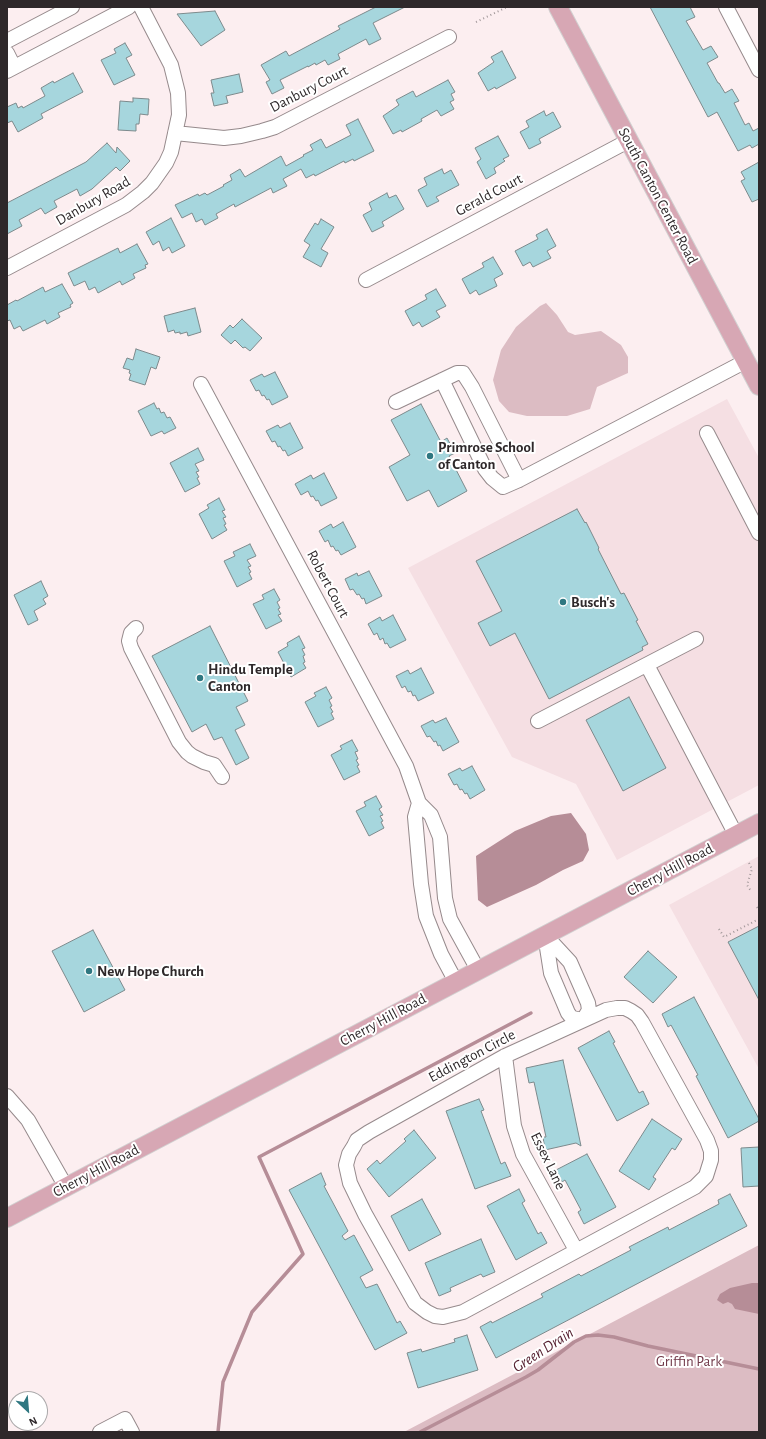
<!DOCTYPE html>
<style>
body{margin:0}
#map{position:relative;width:766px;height:1439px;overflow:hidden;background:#fceef0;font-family:"Alegreya Sans",sans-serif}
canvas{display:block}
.frame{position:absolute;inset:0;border:8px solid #2e282a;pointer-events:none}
.north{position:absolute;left:8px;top:1391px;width:40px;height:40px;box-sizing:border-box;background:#fff;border:1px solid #aba9aa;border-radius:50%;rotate:154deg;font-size:11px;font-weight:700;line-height:16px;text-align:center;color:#2e282a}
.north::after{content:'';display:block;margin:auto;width:14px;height:18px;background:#2f7781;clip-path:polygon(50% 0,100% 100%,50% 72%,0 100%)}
</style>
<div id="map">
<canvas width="766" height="1439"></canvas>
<div class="frame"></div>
<div class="north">N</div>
</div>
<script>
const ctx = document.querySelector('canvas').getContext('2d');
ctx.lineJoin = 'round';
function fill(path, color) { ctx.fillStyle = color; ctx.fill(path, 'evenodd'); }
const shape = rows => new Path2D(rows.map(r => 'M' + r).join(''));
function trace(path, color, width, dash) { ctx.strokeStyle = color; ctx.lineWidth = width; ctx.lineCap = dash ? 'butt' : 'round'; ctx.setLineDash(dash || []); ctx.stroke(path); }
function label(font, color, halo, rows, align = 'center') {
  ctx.font = font + ' "Alegreya Sans",sans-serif'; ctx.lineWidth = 4; ctx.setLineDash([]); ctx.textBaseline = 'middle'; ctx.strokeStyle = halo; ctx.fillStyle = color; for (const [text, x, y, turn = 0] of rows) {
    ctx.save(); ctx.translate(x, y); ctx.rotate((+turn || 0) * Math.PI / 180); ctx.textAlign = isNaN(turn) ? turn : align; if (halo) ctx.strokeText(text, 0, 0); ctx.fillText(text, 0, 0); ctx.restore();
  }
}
fill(shape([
 [727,399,759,458,759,785,617,860,576,784,512,757,408,568],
 [759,856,759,1069,669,905]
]), '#f5dfe3');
fill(shape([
 [546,303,557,315,568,332,575,335,601,331,621,345,628,357,628,373,597,387,590,409,567,416,527,416,509,412,499,401,493,380,501,350,516,327,540,306],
 [759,1245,759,1432,404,1432]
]), '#dcbcc3');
fill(shape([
 [571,813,586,834,589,850,583,861,563,870,536,885,487,907,478,900,476,856,515,831,551,816],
 [752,1283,759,1283,759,1314,735,1309,732,1304,728,1302,723,1304,717,1300,720,1294,730,1288]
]), '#b68d97');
trace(shape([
 [218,1432,223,1382,252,1312,303,1254,259,1157,531,1013],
 [420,1432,526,1377,538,1370,574,1342,586,1336,598,1335,614,1337,648,1346,759,1369]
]), '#b68d97', 3.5);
const building = shape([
 [376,7,405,7,373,23,381,39,369,45,366,39,338,54,340,59,328,65,325,60,316,65,315,63,308,67,308,66,280,80,284,88,272,94,266,82,270,80,261,65,286,51,289,56,340,29,338,26,376,7],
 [650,7,690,7,695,17,686,21,703,50,711,46,718,57,707,63,718,83,719,83,725,93,732,89,739,101,734,103,745,125,749,123,753,131,759,128,759,144,752,148,750,145,738,151,717,112,708,117,650,7],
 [215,11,225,30,201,46,177,14,215,11],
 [125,43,132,55,126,58,135,75,114,85,101,60,116,53,114,49,125,43],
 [502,51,516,78,496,89,495,87,488,91,478,73,494,62,491,57,502,51],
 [73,73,83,92,41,114,43,118,18,132,12,121,7,123,7,107,16,103,18,108,22,106,23,108,45,96,41,88,53,81,54,83,73,73],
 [239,74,243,92,226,96,228,103,214,106,211,93,214,93,211,80,239,74],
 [448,80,455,92,451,94,454,100,450,102,454,109,441,116,437,110,421,119,422,121,402,132,401,130,393,134,383,116,399,105,396,100,413,91,416,97,448,80],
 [133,98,149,99,148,115,140,114,139,124,136,124,136,131,118,130,120,101,133,102,133,98],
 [544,111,546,116,553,112,561,127,539,139,541,143,529,149,520,132,529,127,526,121,544,111],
 [358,119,374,151,354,161,353,159,345,163,344,161,315,176,314,174,306,178,301,169,283,179,287,186,273,193,271,188,235,207,234,204,216,214,218,218,205,225,202,219,196,222,192,213,182,218,175,205,198,194,199,196,205,193,207,195,224,186,223,185,232,180,230,175,240,169,245,177,281,156,286,166,304,156,303,155,313,150,310,145,321,139,326,148,351,135,346,125,358,119],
 [498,136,509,156,503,159,505,161,494,168,496,173,486,179,477,162,481,159,475,148,498,136],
 [107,143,116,153,117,147,130,161,120,171,116,167,92,189,80,196,77,189,54,201,57,207,45,214,41,208,19,220,22,226,7,234,7,203,86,162,107,143],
 [759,162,759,199,752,202,741,181,745,179,741,172,759,162],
 [442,169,444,174,451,170,459,185,436,197,439,201,427,207,418,190,427,185,424,178,442,169],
 [387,193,389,198,396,195,404,209,382,222,384,226,372,232,363,215,372,210,369,203,387,193],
 [171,218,185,246,172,253,169,247,163,251,159,241,153,245,146,232,171,218],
 [321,219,334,227,321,249,328,253,321,267,303,257,310,245,304,241,315,223,318,225,321,219],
 [547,229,556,246,547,251,551,258,533,267,530,262,523,266,515,251,538,239,536,235,547,229],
 [137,244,148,264,145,265,146,268,133,274,135,278,122,285,120,281,98,293,95,287,89,290,85,281,74,286,68,273,118,248,120,253,137,244],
 [493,257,503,274,494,279,497,286,479,295,476,290,470,294,462,279,484,267,482,263,493,257],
 [62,284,73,303,70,305,71,307,58,313,60,317,47,324,45,320,23,331,20,326,14,329,10,320,7,321,7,305,16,300,17,301,43,287,45,292,62,284],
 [436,289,446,306,436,311,440,317,422,327,419,322,413,326,405,311,427,299,425,295,436,289],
 [195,308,201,332,188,336,187,332,180,334,180,332,175,333,174,330,168,332,164,316,195,308],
 [242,319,262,338,250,351,245,347,243,348,235,340,231,344,221,335,230,325,233,328,242,319],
 [136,349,160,357,156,369,151,367,145,385,129,380,131,374,129,373,130,370,123,368,127,358,133,360,136,349],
 [275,372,288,397,272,405,269,399,267,400,264,395,262,396,259,390,256,391,250,380,262,374,264,377,275,372],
 [154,403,157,409,159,408,161,413,164,412,167,418,170,417,176,428,164,434,162,431,151,436,138,411,154,403],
 [421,404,441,442,447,438,455,453,449,456,467,491,438,507,429,490,407,501,389,467,410,455,391,420,421,404],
 [290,423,303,448,288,456,285,450,283,451,280,446,278,447,275,441,272,442,266,431,278,425,280,428,290,423],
 [198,448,204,460,195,464,199,471,196,472,199,477,197,478,200,484,185,492,170,463,198,448],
 [324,473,337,498,321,506,318,500,316,501,313,496,311,497,308,491,301,495,295,484,311,475,313,479,324,473],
 [219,498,225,510,222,511,226,517,223,518,226,524,224,525,227,530,212,539,199,514,209,508,207,505,219,498],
 [577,509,585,523,586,522,599,548,598,549,621,594,624,593,638,620,636,621,648,644,642,647,643,650,549,699,515,633,490,646,478,623,502,611,476,561,577,509],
 [343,522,356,547,341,555,338,550,336,551,333,546,331,547,328,540,325,542,319,531,331,524,333,528,343,522],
 [250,544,256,556,247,560,251,566,248,567,251,572,249,573,252,579,237,587,224,561,235,556,233,552,250,544],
 [369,571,382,596,366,604,364,598,362,599,359,594,357,595,353,589,350,590,345,579,357,573,358,576,369,571],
 [41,581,48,596,43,599,46,604,34,611,38,620,28,625,14,595,41,581],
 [274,589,280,600,277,602,280,608,278,609,281,614,278,615,282,621,266,629,253,604,264,599,262,595,274,589],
 [393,615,406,640,390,648,387,643,385,644,383,638,380,640,377,633,374,635,368,624,380,617,382,621,393,615],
 [210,626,248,701,236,707,245,725,235,730,249,758,236,765,222,737,214,740,206,724,192,732,152,656,210,626],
 [299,636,305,648,302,649,305,655,303,656,305,662,303,663,306,668,291,677,278,652,288,646,287,643,299,636],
 [421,668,434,693,418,701,415,695,413,696,411,691,408,692,405,686,402,688,396,676,408,670,410,674,421,668],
 [326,687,332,698,329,700,332,706,330,707,333,712,331,713,334,719,318,727,305,702,316,696,314,693,326,687],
 [629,697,666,768,623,791,586,720,629,697],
 [446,718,459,742,443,751,440,745,438,746,436,741,434,742,430,736,427,737,421,726,433,720,435,723,446,718],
 [352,740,358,751,355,752,358,759,356,760,359,765,357,766,360,772,344,780,331,755,342,749,340,746,352,740],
 [472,766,485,790,470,799,467,793,465,794,462,789,460,790,457,784,454,785,448,774,460,768,462,771,472,766],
 [376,796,382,807,379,809,383,815,380,816,383,821,381,822,384,828,369,836,356,811,366,806,364,802,376,796],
 [759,926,759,1000,728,942,759,926],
 [93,930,125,990,84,1012,52,951,93,930],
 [648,951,677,977,653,1003,624,977,648,951],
 [694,997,759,1119,759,1121,728,1138,696,1076,698,1075,671,1025,668,1027,662,1014,694,997],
 [609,1031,615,1042,613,1043,639,1093,643,1091,649,1104,617,1121,578,1048,609,1031],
 [563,1060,581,1146,576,1143,545,1150,543,1137,546,1137,534,1082,529,1083,526,1068,563,1060],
 [479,1099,484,1110,481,1111,501,1164,505,1162,511,1176,475,1189,446,1111,479,1099],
 [652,1119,682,1139,675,1150,672,1148,653,1177,656,1179,649,1190,619,1171,652,1119],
 [414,1130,436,1158,389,1197,367,1169,377,1160,380,1164,406,1141,404,1139,414,1130],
 [759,1147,759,1186,743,1187,741,1148,759,1147],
 [587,1154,616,1207,584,1224,578,1212,581,1210,565,1180,562,1182,556,1170,587,1154],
 [321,1173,326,1185,324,1186,348,1231,342,1236,345,1240,354,1235,373,1270,360,1277,366,1288,377,1284,397,1323,400,1321,407,1333,375,1350,289,1190,321,1173],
 [519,1189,525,1201,522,1203,538,1234,541,1232,547,1243,516,1260,487,1206,519,1189],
 [730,1194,747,1226,496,1358,480,1327,491,1321,492,1323,543,1297,541,1294,579,1274,581,1276,631,1250,629,1247,668,1227,669,1230,719,1204,718,1200,730,1194],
 [422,1199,441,1234,409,1251,391,1216,422,1199],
 [481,1239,495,1272,483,1277,481,1274,450,1288,451,1291,439,1296,425,1263,481,1239],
 [467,1335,478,1370,418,1388,407,1353,421,1349,422,1352,455,1342,454,1339,467,1335]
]);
fill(building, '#a6d6dd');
trace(building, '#7d8a8c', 1);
const minor = shape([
 [726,7,759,70],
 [7,41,72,7],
 [7,53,14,67],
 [7,71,129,7],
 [175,133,224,138,241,136,262,131,275,127,449,37],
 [7,268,126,205,143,192,152,183,166,163,171,152,179,115,178,93,171,65,141,7],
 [366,280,628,141],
 [442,380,485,469,492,478,503,487,519,480],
 [201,384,406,766,419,803],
 [396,402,457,373,463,373,472,387,519,480,746,361],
 [707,433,759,533],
 [136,628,131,633,129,641,131,648,179,742,187,752,192,756,204,762,214,765,222,777],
 [647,665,736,835],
 [538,721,696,639],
 [545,935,570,962,588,1003,589,1010,583,1020,572,1018,568,1013,551,973,545,935],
 [456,982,441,954,426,916,421,884,415,817,419,803,431,815,440,837,445,898,450,919,478,970],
 [617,1008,625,1008,631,1011,637,1015,642,1022,707,1140,711,1151,711,1160,706,1176,695,1187,463,1312,443,1317,435,1316,427,1312,415,1303,365,1214,350,1183,346,1165,349,1154,354,1146,357,1140,369,1132,505,1056,606,1010,617,1008],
 [505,1056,514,1126,523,1154,576,1250],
 [7,1096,28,1120,66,1187],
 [100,1432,125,1419,132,1432]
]);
const major = shape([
 [558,7,759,386],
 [7,1218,759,823]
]);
trace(minor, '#968a8c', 16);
trace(major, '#d1d0d0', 20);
trace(shape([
 [476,22,507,7],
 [749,863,752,869,747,885,751,891],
 [757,907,759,910],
 [719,929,724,937,759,919]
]), '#a2989a', 2, [1, 3]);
trace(minor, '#fff', 14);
trace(major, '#d7a7b4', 18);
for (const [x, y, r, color] of [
 [430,456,4,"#2f7781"],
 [563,602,4,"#2f7781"],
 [200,678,4,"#2f7781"],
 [89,971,4,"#2f7781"]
]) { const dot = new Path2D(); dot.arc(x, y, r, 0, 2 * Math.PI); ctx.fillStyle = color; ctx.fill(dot); trace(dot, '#fff', 1.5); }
label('15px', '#2e282a', '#fff', [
 ["Danbury Court",309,89,-27],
 ["Gerald Court",489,195,-28],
 ["South Canton Center Road",658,196,62],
 ["Danbury Road",93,201,-30],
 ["Robert Court",328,584,62],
 ["Cherry Hill Road",670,870,-28],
 ["Cherry Hill Road",383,1020,-28],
 ["Eddington Circle",472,1056,-28],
 ["Essex Lane",548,1161,64],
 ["Cherry Hill Road",96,1171,-28]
]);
label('bold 15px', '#2e282a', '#fff', [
 ["Primrose School",438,447],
 ["of Canton",438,464],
 ["Busch's",571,602],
 ["Hindu Temple",208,669],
 ["Canton",208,686],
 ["New Hope Church",97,971]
], 'left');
label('15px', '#713949', '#fff', [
 ["Griffin Park",689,1361]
]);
label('italic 16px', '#572232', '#fff', [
 ["Green Drain",543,1350,-33]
]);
</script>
